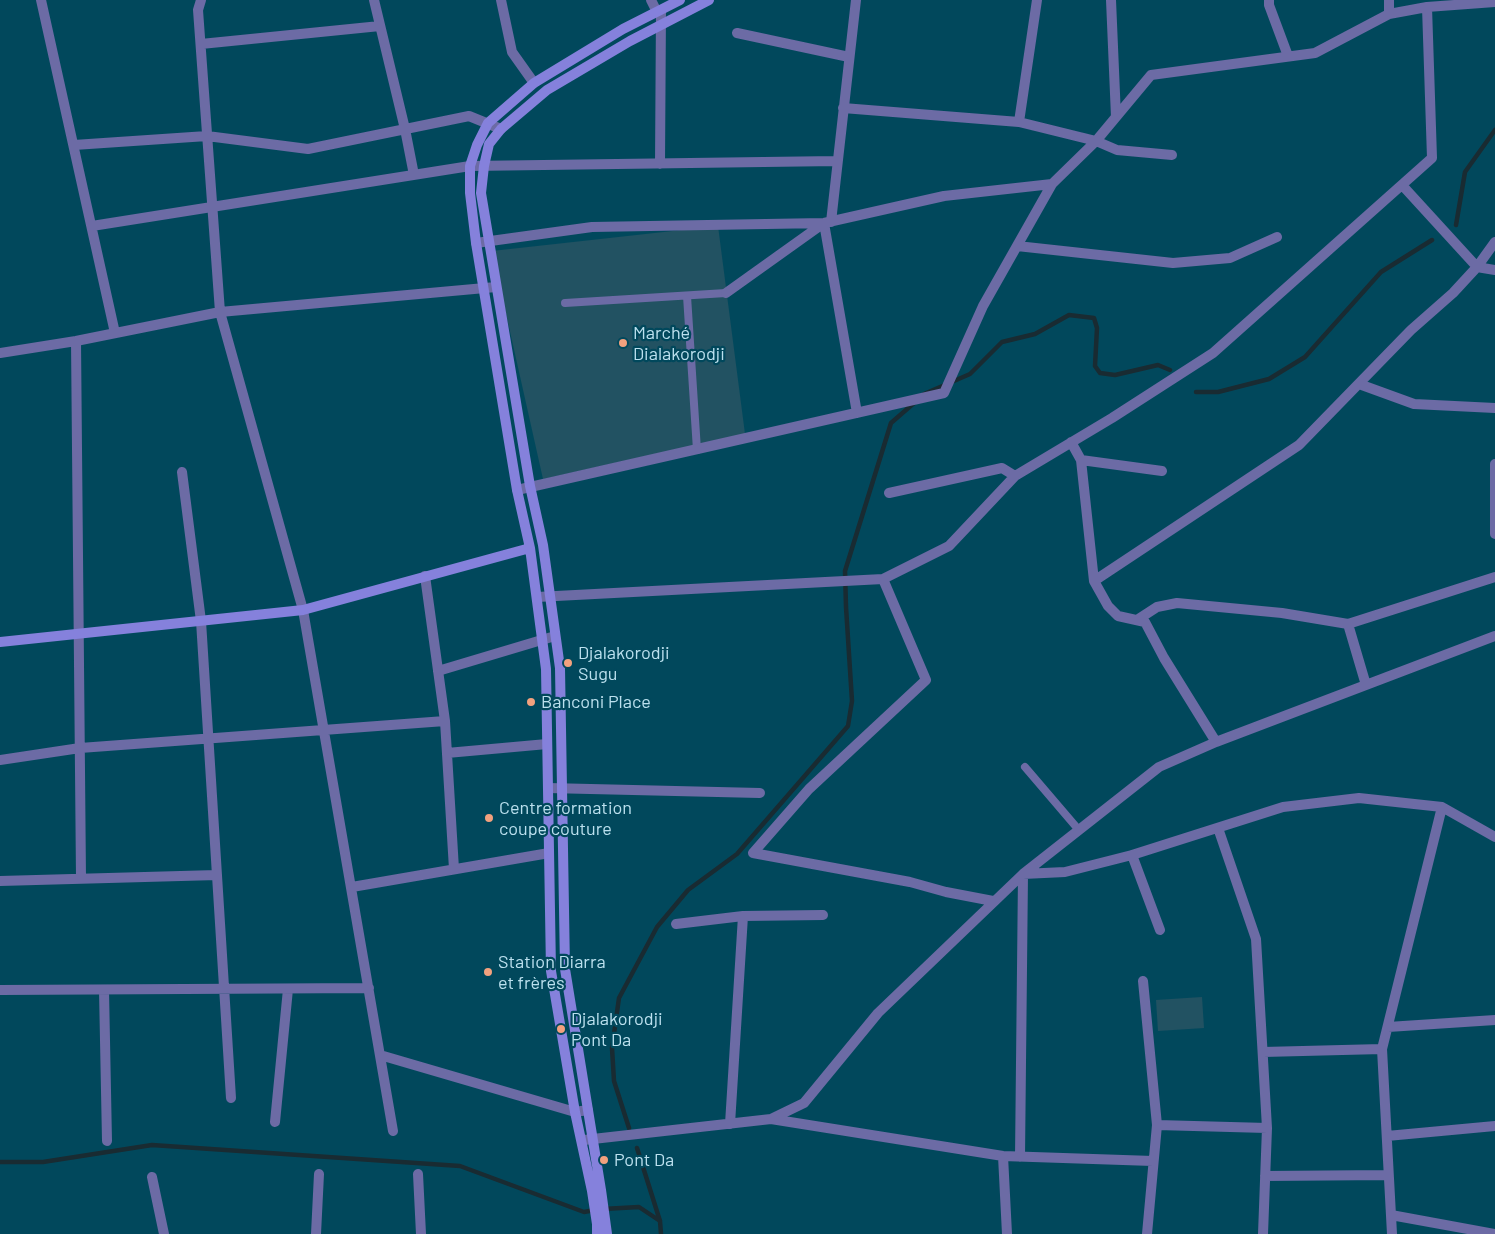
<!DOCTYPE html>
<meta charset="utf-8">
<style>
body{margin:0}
canvas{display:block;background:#01485c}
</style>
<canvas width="1495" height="1234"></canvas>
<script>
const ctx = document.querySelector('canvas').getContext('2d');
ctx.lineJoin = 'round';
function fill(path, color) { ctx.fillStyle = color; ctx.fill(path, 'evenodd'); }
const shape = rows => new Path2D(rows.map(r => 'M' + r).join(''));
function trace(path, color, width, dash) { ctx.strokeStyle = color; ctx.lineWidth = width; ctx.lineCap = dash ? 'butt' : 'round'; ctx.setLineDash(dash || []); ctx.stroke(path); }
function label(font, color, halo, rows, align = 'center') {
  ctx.font = font + ' Barlow,sans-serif'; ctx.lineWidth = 4.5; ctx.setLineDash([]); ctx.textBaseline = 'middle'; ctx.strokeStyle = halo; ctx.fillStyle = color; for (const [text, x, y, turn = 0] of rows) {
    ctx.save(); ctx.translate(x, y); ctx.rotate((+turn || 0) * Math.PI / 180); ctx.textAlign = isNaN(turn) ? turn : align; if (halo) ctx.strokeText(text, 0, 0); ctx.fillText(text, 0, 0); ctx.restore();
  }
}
fill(shape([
 [718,226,745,434,543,479,492,251],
 [1202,997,1204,1028,1158,1031,1156,1000]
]), '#225262');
trace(shape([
 [1456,225,1465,172,1495,130],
 [1196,392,1218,392,1269,379,1305,357,1381,272,1432,240],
 [924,394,970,374,1002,342,1035,334,1069,315,1094,318,1097,328,1095,366,1100,373,1115,375,1158,365,1170,370],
 [629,1128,614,1081,612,1048,619,998,657,927,688,890,737,854,848,726,852,701,846,607,845,571,891,423,914,403],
 [637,1148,660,1221,661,1234],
 [0,1162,43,1162,152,1145,460,1166,584,1212,595,1210],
 [603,1209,639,1207,660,1221]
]), '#192b32', 4.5);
trace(shape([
 [687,296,697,450],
 [565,303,726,293],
 [1025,767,1078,829]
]), '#6c6ba5', 8);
trace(shape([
 [41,0,115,333],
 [201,0,198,10,220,312,303,610,393,1131],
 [374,0,405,129,414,175],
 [501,0,512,52,534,83],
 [651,0,657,12],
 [1111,0,1116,117],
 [1269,0,1269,5,1288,56],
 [1389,0,1389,14],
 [737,33,849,57],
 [201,44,380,26],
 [843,108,1019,122,1096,141,1117,150,1172,155],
 [1019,122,1037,0],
 [74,145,207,136,308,149,469,116,501,129],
 [660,164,661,10],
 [1402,185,1477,267,1495,270],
 [831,222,856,0],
 [824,223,857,413],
 [92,226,470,166,837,161],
 [476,243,592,227,824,223,944,196,1052,184],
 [1017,246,1173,263,1230,258,1277,237],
 [726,293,824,223],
 [76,341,81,878],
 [0,353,76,341,220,312,496,287],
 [1359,384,1414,404,1495,408],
 [1071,442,1081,460,1094,581,1108,606,1118,616,1145,622,1164,658,1216,742],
 [1081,460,1162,471],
 [1495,464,1495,534],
 [182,472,201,621,231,1098],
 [517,490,944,393,983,306,1052,184,1096,141,1151,75,1315,53,1389,14,1427,7,1495,2],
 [889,493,1002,468,1015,476],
 [425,576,445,721,454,869],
 [1094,581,1299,445,1411,330,1453,293,1477,267,1495,242],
 [537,597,883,579,949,546,1015,476,1112,418,1213,353,1432,158,1427,7],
 [1137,620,1157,607,1177,603,1282,613,1348,624,1495,577],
 [1348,624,1366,685],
 [438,671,555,636],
 [447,753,547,744],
 [0,760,80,748,445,721],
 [548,788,760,793],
 [1218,828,1256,939,1267,1128,1263,1234],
 [753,853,809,789,926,680,883,579],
 [753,853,910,882,946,892,993,901],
 [1132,855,1160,930],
 [0,881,217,875],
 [352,887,549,853],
 [676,924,743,916,823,915],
 [1143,981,1157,1125,1147,1234],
 [0,990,369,988],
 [104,990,107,1141],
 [1388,1027,1495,1020],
 [1263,1052,1382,1049],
 [380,1055,575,1112,588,1110],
 [771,1119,1003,1156,1153,1161],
 [275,1122,288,989],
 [730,1124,743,916],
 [1157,1125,1267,1128],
 [1387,1136,1495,1126],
 [584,1140,771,1119,804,1103,878,1013,1023,874,1065,872,1132,855,1283,807,1359,798,1442,807,1495,837],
 [1003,1156,1007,1234],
 [1020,1157,1023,874,1159,767,1216,742,1495,636],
 [418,1174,421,1234],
 [1265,1176,1388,1175],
 [152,1177,164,1234],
 [1391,1215,1495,1234],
 [316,1234,319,1174],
 [1392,1234,1382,1049,1442,807]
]), '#6c6ba5', 10);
trace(shape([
 [0,642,303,610,530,548],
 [597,1234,597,1224,592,1191,575,1112,551,971,546,669,530,548,517,490,476,243,470,193,470,166,477,145,488,123,534,83,623,29,680,0],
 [607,1234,601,1190,565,969,560,668,543,545,530,486,481,193,484,166,489,144,501,129,547,90,630,41,709,0]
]), '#8581dc', 10);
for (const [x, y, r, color] of [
 [623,343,5,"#f2a17e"],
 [568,663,5,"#f2a17e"],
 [531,702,5,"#f2a17e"],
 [489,818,5,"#f2a17e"],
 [488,972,5,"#f2a17e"],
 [561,1029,5,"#f2a17e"],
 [604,1160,5,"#f2a17e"]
]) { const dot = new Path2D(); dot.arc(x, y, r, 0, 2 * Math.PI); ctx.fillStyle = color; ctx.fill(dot); trace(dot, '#01485c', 2); }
label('18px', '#bbe0ee', '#01485c', [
 ["Marché",633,333],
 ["Dialakorodji",633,354],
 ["Djalakorodji",578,653],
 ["Sugu",578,674],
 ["Banconi Place",541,702],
 ["Centre formation",499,808],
 ["coupe couture",499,829],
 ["Station Diarra",498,962],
 ["et frères",498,983],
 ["Djalakorodji",571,1019],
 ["Pont Da",571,1040],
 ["Pont Da",614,1160]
], 'left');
</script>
